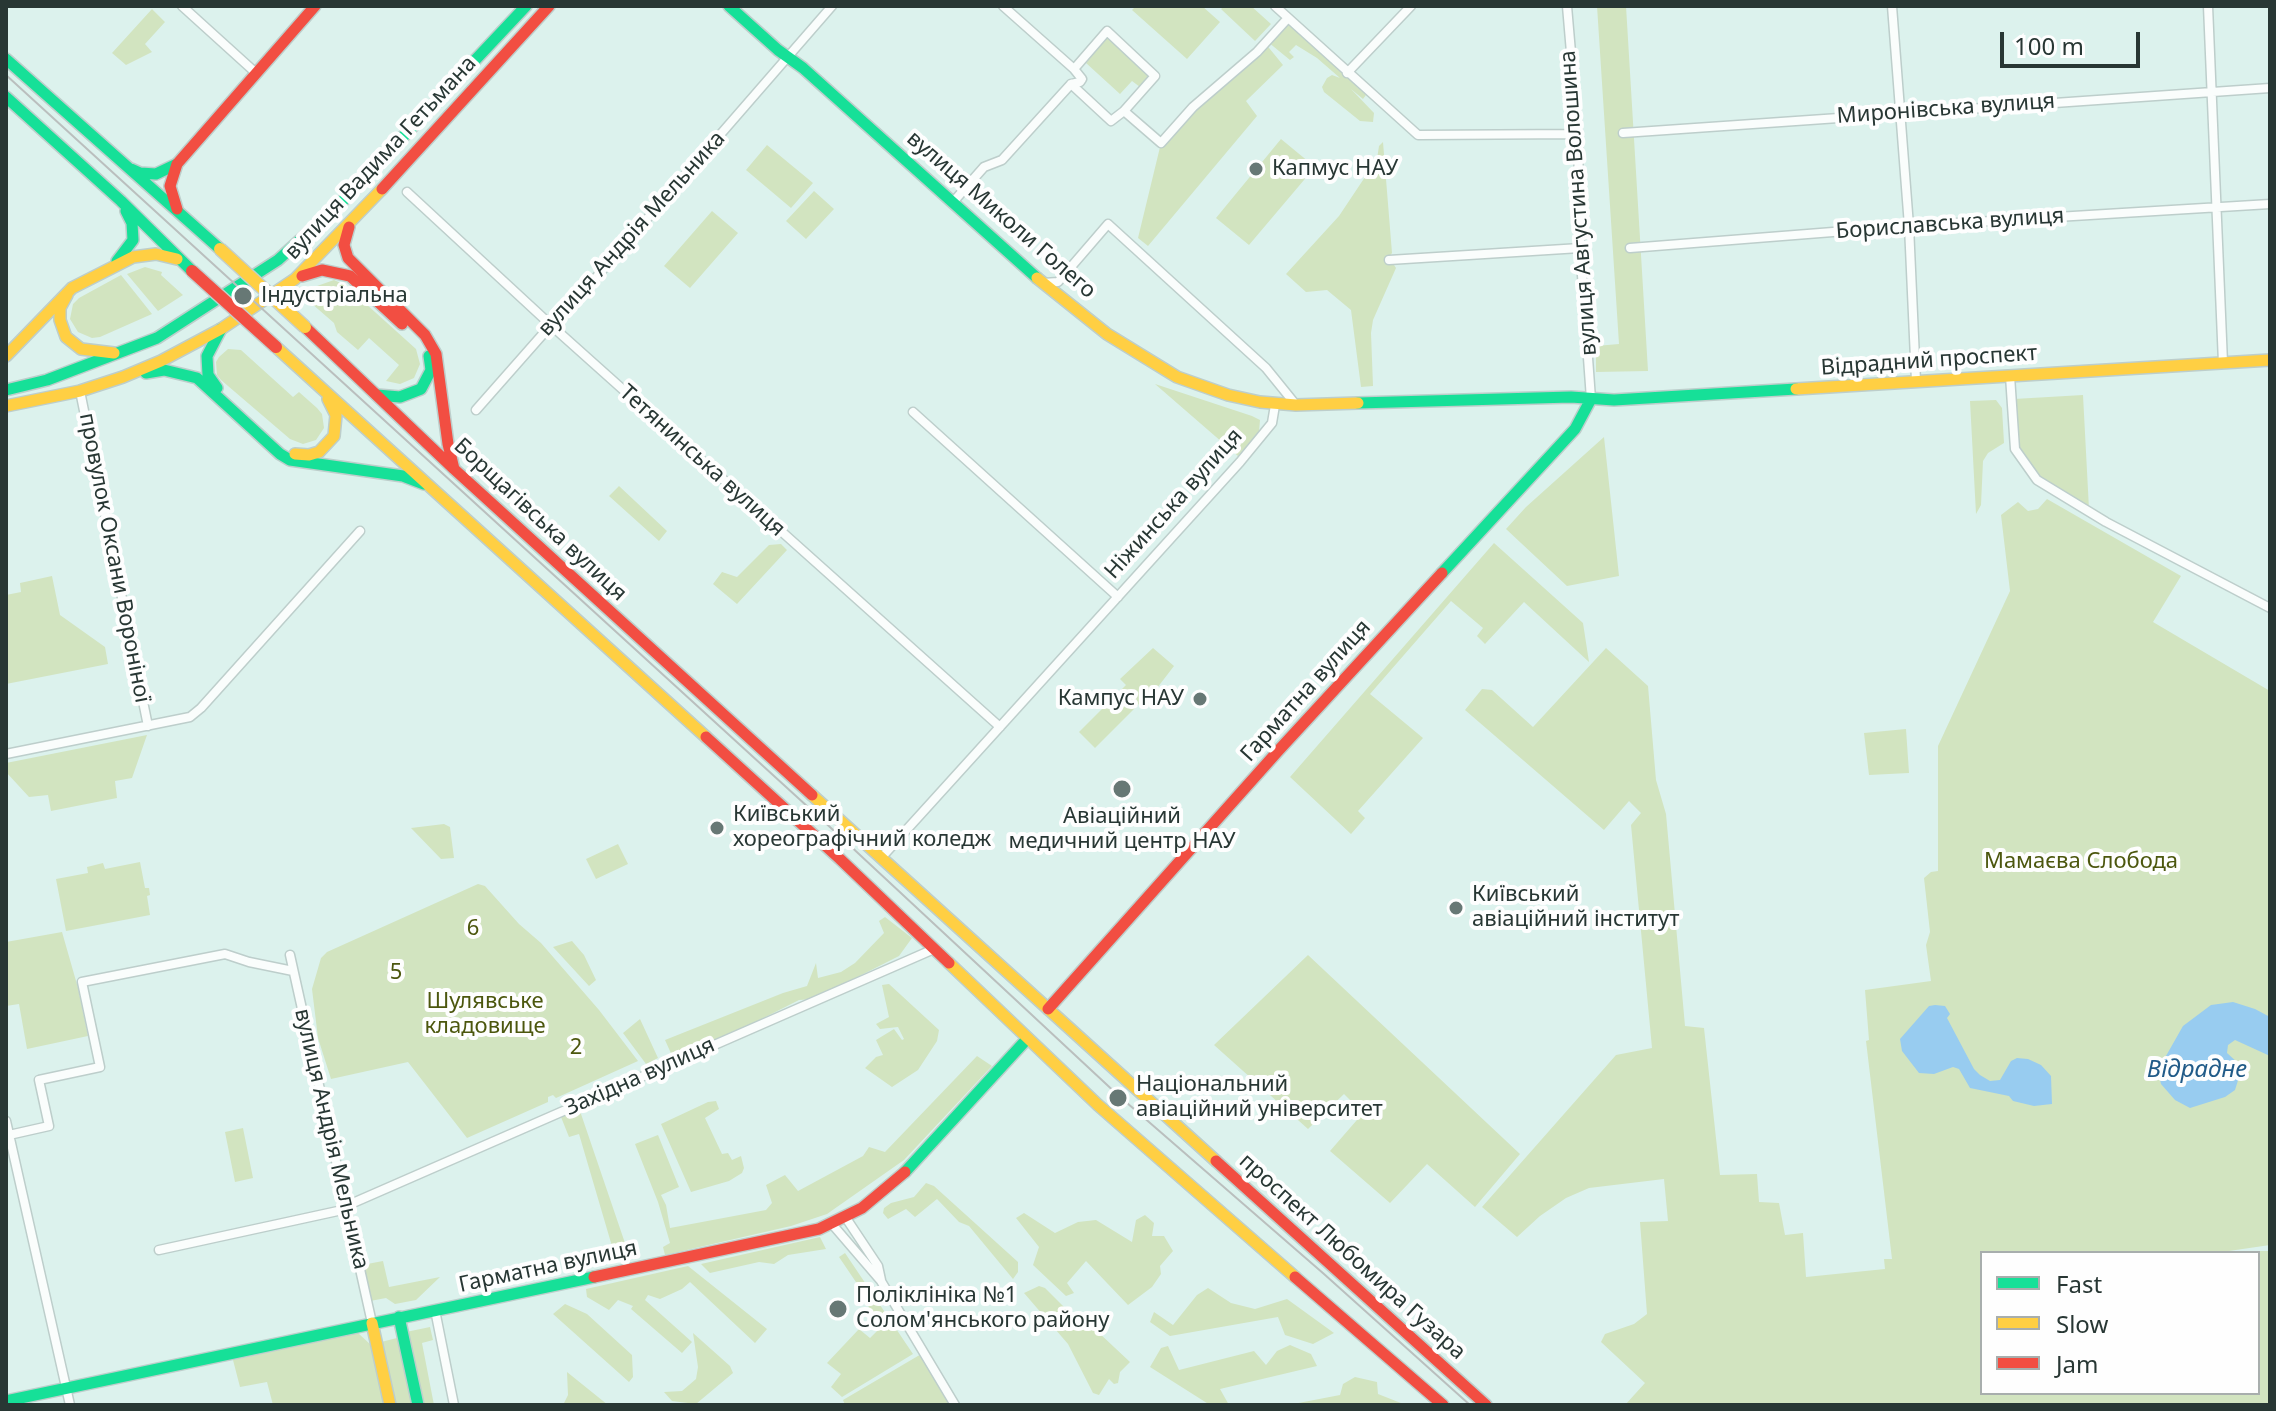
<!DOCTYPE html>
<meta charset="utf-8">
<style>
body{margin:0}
#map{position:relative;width:2276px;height:1411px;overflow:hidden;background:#dcf2ed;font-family:"Noto Sans",sans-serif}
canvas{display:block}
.frame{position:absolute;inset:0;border:8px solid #283734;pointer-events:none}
.legend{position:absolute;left:1980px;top:1251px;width:280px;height:144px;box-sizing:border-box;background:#fefefe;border:2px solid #a8aead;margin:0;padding:10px 14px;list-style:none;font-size:24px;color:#283734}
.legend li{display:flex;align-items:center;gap:16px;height:40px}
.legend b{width:40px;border:2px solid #a8aead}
.scale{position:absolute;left:2000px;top:32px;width:140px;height:36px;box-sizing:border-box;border:4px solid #283734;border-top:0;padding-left:10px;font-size:24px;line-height:28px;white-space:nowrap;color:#283734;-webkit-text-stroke:6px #fefefe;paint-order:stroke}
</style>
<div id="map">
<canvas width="2276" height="1411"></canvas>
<div class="frame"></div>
<ul class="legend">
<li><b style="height:10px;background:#16e098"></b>Fast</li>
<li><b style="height:10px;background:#ffcf43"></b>Slow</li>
<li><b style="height:10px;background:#f24e42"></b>Jam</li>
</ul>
<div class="scale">100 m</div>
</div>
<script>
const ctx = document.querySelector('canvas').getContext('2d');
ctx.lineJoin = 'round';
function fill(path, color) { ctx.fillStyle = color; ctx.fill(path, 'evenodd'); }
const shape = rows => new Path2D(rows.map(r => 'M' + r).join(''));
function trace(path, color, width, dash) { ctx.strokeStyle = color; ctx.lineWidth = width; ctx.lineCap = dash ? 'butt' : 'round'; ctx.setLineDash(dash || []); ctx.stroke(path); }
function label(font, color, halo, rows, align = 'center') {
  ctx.font = font + ' "Noto Sans",sans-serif'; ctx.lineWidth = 8; ctx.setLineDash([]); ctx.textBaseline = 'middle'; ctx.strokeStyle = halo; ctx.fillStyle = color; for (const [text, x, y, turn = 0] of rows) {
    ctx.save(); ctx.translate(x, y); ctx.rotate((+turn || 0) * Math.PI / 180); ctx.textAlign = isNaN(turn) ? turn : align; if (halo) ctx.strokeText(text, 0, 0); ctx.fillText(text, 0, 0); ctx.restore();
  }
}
fill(shape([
 [1136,6,1202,6,1220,22,1187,59,1132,10],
 [1224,6,1251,6,1271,24,1255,41,1221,9],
 [1597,6,1626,6,1648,371,1596,372,1596,346,1619,344],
 [152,9,165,22,145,44,152,52,126,65,112,53],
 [1290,24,1366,95,1363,99,1351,89,1374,113,1373,122,1360,121,1324,92,1322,87,1327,78,1332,75,1340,78,1317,58,1296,45,1289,52,1294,57,1290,60,1268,42,1281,27],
 [1107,37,1151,76,1140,87,1132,81,1120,94,1086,63],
 [1265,43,1283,65,1246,101,1257,116,1148,246,1138,238,1161,143],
 [1281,139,1315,167,1249,245,1216,218],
 [1383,142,1392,253,1389,257,1396,268,1373,320,1371,333,1373,386,1361,387,1351,310,1327,290,1306,292,1286,274,1339,216,1377,159,1379,146],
 [767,145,813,183,791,208,746,170],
 [814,191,834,209,806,239,786,221],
 [712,211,738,233,690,288,664,266],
 [145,267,162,272,161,275,183,295,158,311,127,274],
 [121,275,152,314,100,337,92,338,78,332,70,319,73,304,79,298],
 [334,280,345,285,416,349,420,364,414,378,400,384,386,381,399,365,369,338,358,350,337,332,334,323,311,303,317,286],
 [228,349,241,350,293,397,299,392,317,408,322,414,324,428,316,440,303,444,290,439,221,380,217,375,216,362,219,357],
 [1155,384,1252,416,1260,420,1259,432,1238,456],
 [2083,395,2089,509,2045,484,2018,449,2014,399],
 [1996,400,2002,408,2004,443,1988,453,1983,461,1981,505,1976,514,1970,401],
 [1604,437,1619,576,1567,586,1506,529,1526,507],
 [619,486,667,531,659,541,609,496],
 [2047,499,2181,576,2153,622,2270,691,2270,1245,2229,1251,2270,1251,2270,1405,1625,1405,1645,1383,1601,1342,1605,1334,1634,1324,1647,1314,1640,1222,1668,1221,1664,1179,1589,1188,1566,1198,1540,1216,1517,1237,1482,1207,1616,1055,1652,1048,1631,825,1641,813,1629,801,1604,830,1465,710,1482,689,1492,690,1533,727,1606,648,1648,686,1656,780,1666,814,1685,1026,1704,1028,1720,1175,1757,1174,1759,1202,1779,1203,1785,1235,1803,1233,1806,1277,1885,1269,1884,1259,1892,1259,1866,1041,1869,1040,1865,990,1931,981,1926,945,1930,932,1924,878,1931,872,1938,871,1938,746,2010,591,2001,515,2018,502,2028,511,2038,509],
 [1982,1253,2258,1253,2258,1393,1982,1393],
 [1494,543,1583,623,1589,662,1524,602,1485,644,1477,636,1483,628,1451,601,1370,694,1423,738,1358,811,1365,818,1351,834,1290,777],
 [781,544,787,550,737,604,713,584,722,572,737,577,769,545],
 [52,576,60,615,105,647,108,664,6,684,6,595,21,592,20,583],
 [1153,648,1174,666,1144,705,1141,702,1095,748,1079,732,1126,685,1120,679],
 [1906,729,1909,773,1869,775,1864,733],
 [147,735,132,778,115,781,117,798,51,811,48,795,29,797,6,772,6,763],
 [444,824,450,827,454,858,441,859,411,828],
 [618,844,628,864,596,879,586,859],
 [140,862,145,888,149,888,150,895,147,896,150,915,66,931,56,879,88,873,87,867,103,863,105,869],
 [478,884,485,886,519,924,541,943,599,1010,638,1061,556,1098,553,1095,548,1097,548,1102,467,1138,408,1062,331,1079,318,1038,312,989,321,958,327,952],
 [885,917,912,938,899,956,814,999,799,1000,724,1038,699,1046,674,1060,665,1040,783,993,807,986,816,963,818,978,841,972,855,963,884,933,879,921],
 [62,932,78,988,88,1036,27,1049,19,1004,6,1006,6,942],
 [572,941,584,955,596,980,589,986,553,947],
 [1308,955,1520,1154,1475,1207,1427,1164,1390,1203,1330,1151,1363,1113,1344,1094,1308,1129,1214,1045],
 [889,984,939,1030,937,1041,918,1070,892,1087,865,1068,876,1057,883,1055,876,1040,894,1029,902,1040,904,1039,898,1027,880,1029,876,1024,889,1017,882,985],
 [640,1019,658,1058,646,1064,623,1033],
 [977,1056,992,1066,904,1160,827,1214,791,1226,665,1255,663,1247,670,1243,658,1202,635,1144,658,1135,679,1187,661,1195,666,1205,670,1228,766,1210,772,1203,766,1185,785,1175,798,1191,863,1156,869,1147,885,1152],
 [716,1101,719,1109,705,1118,722,1154,728,1153,732,1160,741,1156,744,1168,742,1173,729,1181,691,1192,661,1124,708,1102],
 [580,1111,626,1246,622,1251,614,1253,579,1134,569,1137,561,1117,566,1114,569,1118],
 [243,1128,253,1178,235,1182,225,1132],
 [926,1183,934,1186,1018,1262,1018,1272,1013,1279,969,1226,959,1222,937,1199,915,1217,906,1209,888,1219,883,1213,884,1208,891,1203,914,1197],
 [1024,1213,1055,1233,1078,1222,1096,1220,1132,1242,1136,1220,1145,1215,1154,1223,1152,1236,1164,1236,1173,1251,1160,1266,1161,1274,1152,1287,1128,1305,1086,1261,1067,1283,1074,1293,1066,1296,1033,1265,1039,1247,1016,1218],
 [820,1237,826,1249,788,1255,774,1264,759,1262,710,1273,701,1264],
 [845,1253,913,1354,842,1397,831,1387,841,1374,827,1363,859,1329,870,1338,879,1329,860,1288,839,1257],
 [383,1261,389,1287,440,1277,416,1300,395,1304,386,1298,370,1301,362,1265],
 [688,1266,767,1329,755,1343,690,1282,682,1289,660,1299,648,1295,645,1300,692,1342,682,1353,631,1309,633,1306,618,1300,609,1310,587,1297,586,1289],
 [1039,1286,1045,1288,1067,1310,1098,1332,1130,1362,1120,1372,1118,1383,1114,1384,1109,1379,1099,1395,1093,1393,1068,1344,1024,1293],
 [1208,1288,1231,1303,1255,1309,1287,1299,1334,1333,1313,1344,1285,1335,1278,1317,1170,1336,1150,1322,1154,1312,1173,1325,1197,1295],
 [565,1304,587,1314,632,1355,633,1377,629,1382,553,1314],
 [430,1327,433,1340,422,1343,434,1405,422,1405,406,1332],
 [358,1333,371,1345,384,1405,273,1405,267,1382,240,1387,233,1360],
 [693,1333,730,1366,733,1373,696,1404,672,1401,664,1392,682,1391,696,1379,698,1367],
 [397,1338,412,1405,394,1405,381,1342],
 [1290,1345,1311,1354,1317,1366,1220,1389,1229,1405,1210,1405,1150,1367,1161,1348,1168,1346,1179,1370,1254,1351,1266,1365,1277,1351],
 [923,1353,954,1405,845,1405,843,1400],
 [567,1372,608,1405,563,1405,568,1395],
 [1355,1377,1377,1382,1378,1394,1406,1405,1288,1405,1340,1395,1343,1384]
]), '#d2e4c0');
fill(shape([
 [2233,1002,2255,1009,2270,1017,2270,1056,2235,1040,2228,1045,2227,1053,2238,1063,2240,1074,2235,1090,2225,1097,2190,1108,2175,1100,2161,1084,2158,1070,2183,1026,2211,1005],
 [1935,1005,1945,1006,1950,1014,1947,1018,1974,1069,1980,1075,1990,1081,2000,1080,2011,1061,2017,1058,2028,1059,2041,1065,2051,1076,2052,1104,2034,1106,2013,1101,2009,1096,1970,1088,1959,1069,1953,1067,1934,1074,1919,1073,1902,1051,1900,1039,1929,1006]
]), '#98ccf0');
const street = shape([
 [182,6,256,73],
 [1003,6,1074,69,1107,31,1155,76,1124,111],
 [1275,6,1418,135,1578,134],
 [1567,6,1578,134,1580,248,1591,399],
 [1892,6,1909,226,1916,381],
 [2208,6,2223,363],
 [1347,73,1411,6],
 [1071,84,1080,82,1082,79,1074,69],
 [1623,133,2270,88],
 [407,192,553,327,1000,727],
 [954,201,984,167,1002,160,1071,84,1111,121,1124,111,1161,143,1193,107,1257,52,1288,18],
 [1630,248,1909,226,2270,204],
 [1389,260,1580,248],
 [1043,283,1058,282,1108,224,1266,368,1296,405],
 [2010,376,2015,449,2037,480,2106,522,2270,608],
 [80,391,148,726],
 [476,410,543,334,553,327,832,6],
 [913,412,1118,597],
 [6,754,190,717,201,708,360,531],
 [881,858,1240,462,1272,423,1275,405],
 [290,955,372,1323],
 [6,1121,70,1405],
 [9,1135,49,1126,39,1080,100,1067,82,982,225,954,249,962,293,971],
 [346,1206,934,949],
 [846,1218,878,1266,881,1280],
 [832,1224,881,1281,955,1405],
 [159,1250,347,1209],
 [435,1310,454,1405]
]);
const fast = shape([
 [729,6,778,50,803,68,1037,278],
 [6,59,220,249],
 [6,97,121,201,192,271],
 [131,169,140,173,156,174,177,164],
 [117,261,133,240,132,223,126,211],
 [146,373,164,370,197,378,280,454,290,460,403,476,424,484],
 [217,388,208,375,207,356,221,329],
 [6,390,47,380,157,338,278,260,338,206,526,6],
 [377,395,400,397,421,389,431,370,429,356],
 [1358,403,1571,397,1614,400,1796,389],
 [1442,573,1575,429,1591,399],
 [905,1172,1027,1039],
 [399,1317,418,1405],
 [6,1401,594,1277]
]);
const slow = shape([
 [1037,278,1107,334,1177,377,1228,395,1260,402,1296,405,1358,403],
 [67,295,60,308,60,320,66,337,81,349,114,353],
 [276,347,706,737],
 [6,356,72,288,133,257,156,254,177,259],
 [1796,389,2270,360],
 [6,406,80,391,123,377,161,361,221,329,295,279,382,189],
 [295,454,309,455,319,452,334,436,336,415,328,399],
 [812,795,1216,1161],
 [949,963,1098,1105,1295,1277],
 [372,1323,390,1405]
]);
const jam = shape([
 [382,189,549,6],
 [177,209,170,186,177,164,315,6],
 [349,227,344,245,348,258,425,335,436,354,448,444,454,469],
 [302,276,322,270,350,276,402,324],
 [305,327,454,469,812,795],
 [706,737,840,859,949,963],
 [1048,1009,1278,751,1442,573],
 [1216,1161,1486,1405],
 [594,1277,819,1229,862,1208,905,1172],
 [1295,1277,1443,1405]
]);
trace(street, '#bdcecb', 11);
trace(fast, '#bdcecb', 14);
trace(slow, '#bdcecb', 14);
trace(jam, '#bdcecb', 14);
trace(street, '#fafdfc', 8);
trace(fast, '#16e098', 11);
trace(slow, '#ffcf43', 11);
trace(jam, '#f24e42', 11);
trace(shape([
 [6,75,831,828,1119,1096,1324,1274,1470,1405]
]), '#babfbe', 2);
const slowBridge = shape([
 [220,249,305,327]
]);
const jamBridge = shape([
 [192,271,276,347]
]);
trace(slowBridge, '#c3cecc', 15, []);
trace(jamBridge, '#c3cecc', 15, []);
trace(slowBridge, '#ffcf43', 12);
trace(jamBridge, '#f24e42', 12);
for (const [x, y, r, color] of [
 [1256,169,8,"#677875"],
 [243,296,10,"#677875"],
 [1200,699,8,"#677875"],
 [1122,789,10,"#677875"],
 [717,828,8,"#677875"],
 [1456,908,8,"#677875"],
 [1118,1098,10,"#677875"],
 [838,1309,10,"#677875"]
]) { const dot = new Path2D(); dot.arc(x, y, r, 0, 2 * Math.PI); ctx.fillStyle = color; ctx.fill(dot); trace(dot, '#fefefe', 3); }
label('22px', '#283734', '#fefefe', [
 ["Миронівська вулиця",1946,109,-4],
 ["вулиця Вадима Гетьмана",381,158,-47],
 ["вулиця Августина Волошина",1579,203,-94],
 ["вулиця Миколи Голего",1001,215,41],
 ["Бориславська вулиця",1950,224,-4],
 ["вулиця Андрія Мельника",632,234,-48],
 ["Відрадний проспект",1929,361,-4],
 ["Тетянинська вулиця",702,461,42],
 ["Ніжинська вулиця",1174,504,-48],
 ["Борщагівська вулиця",540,520,43],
 ["провулок Оксани Вороніної",114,558,79],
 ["Гарматна вулиця",1306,691,-48],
 ["Західна вулиця",640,1077,-24],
 ["вулиця Андрія Мельника",331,1139,77],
 ["проспект Любомира Гузара",1352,1257,42],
 ["Гарматна вулиця",548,1267,-12]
]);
label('22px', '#283734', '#fefefe', [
 ["Капмус НАУ",1272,169],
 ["Індустріальна",261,296],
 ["Кампус НАУ",1184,699,"right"],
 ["Київський",733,815],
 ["хореографічний коледж",733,840],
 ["Авіаційний",1122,817,"center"],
 ["медичний центр НАУ",1122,842,"center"],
 ["Київський",1472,895],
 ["авіаційний інститут",1472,920],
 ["Національний",1136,1085],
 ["авіаційний університет",1136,1110],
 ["Поліклініка №1",856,1296],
 ["Солом'янського району",856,1321]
], 'left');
label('22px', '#4c570e', '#fefefe', [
 ["Мамаєва Слобода",2081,862],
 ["6",473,929],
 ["5",396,973],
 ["Шулявське",485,1002],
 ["кладовище",485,1027],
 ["2",576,1048]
]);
label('italic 24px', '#215b88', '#fefefe', [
 ["Відрадне",2197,1070]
]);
</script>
